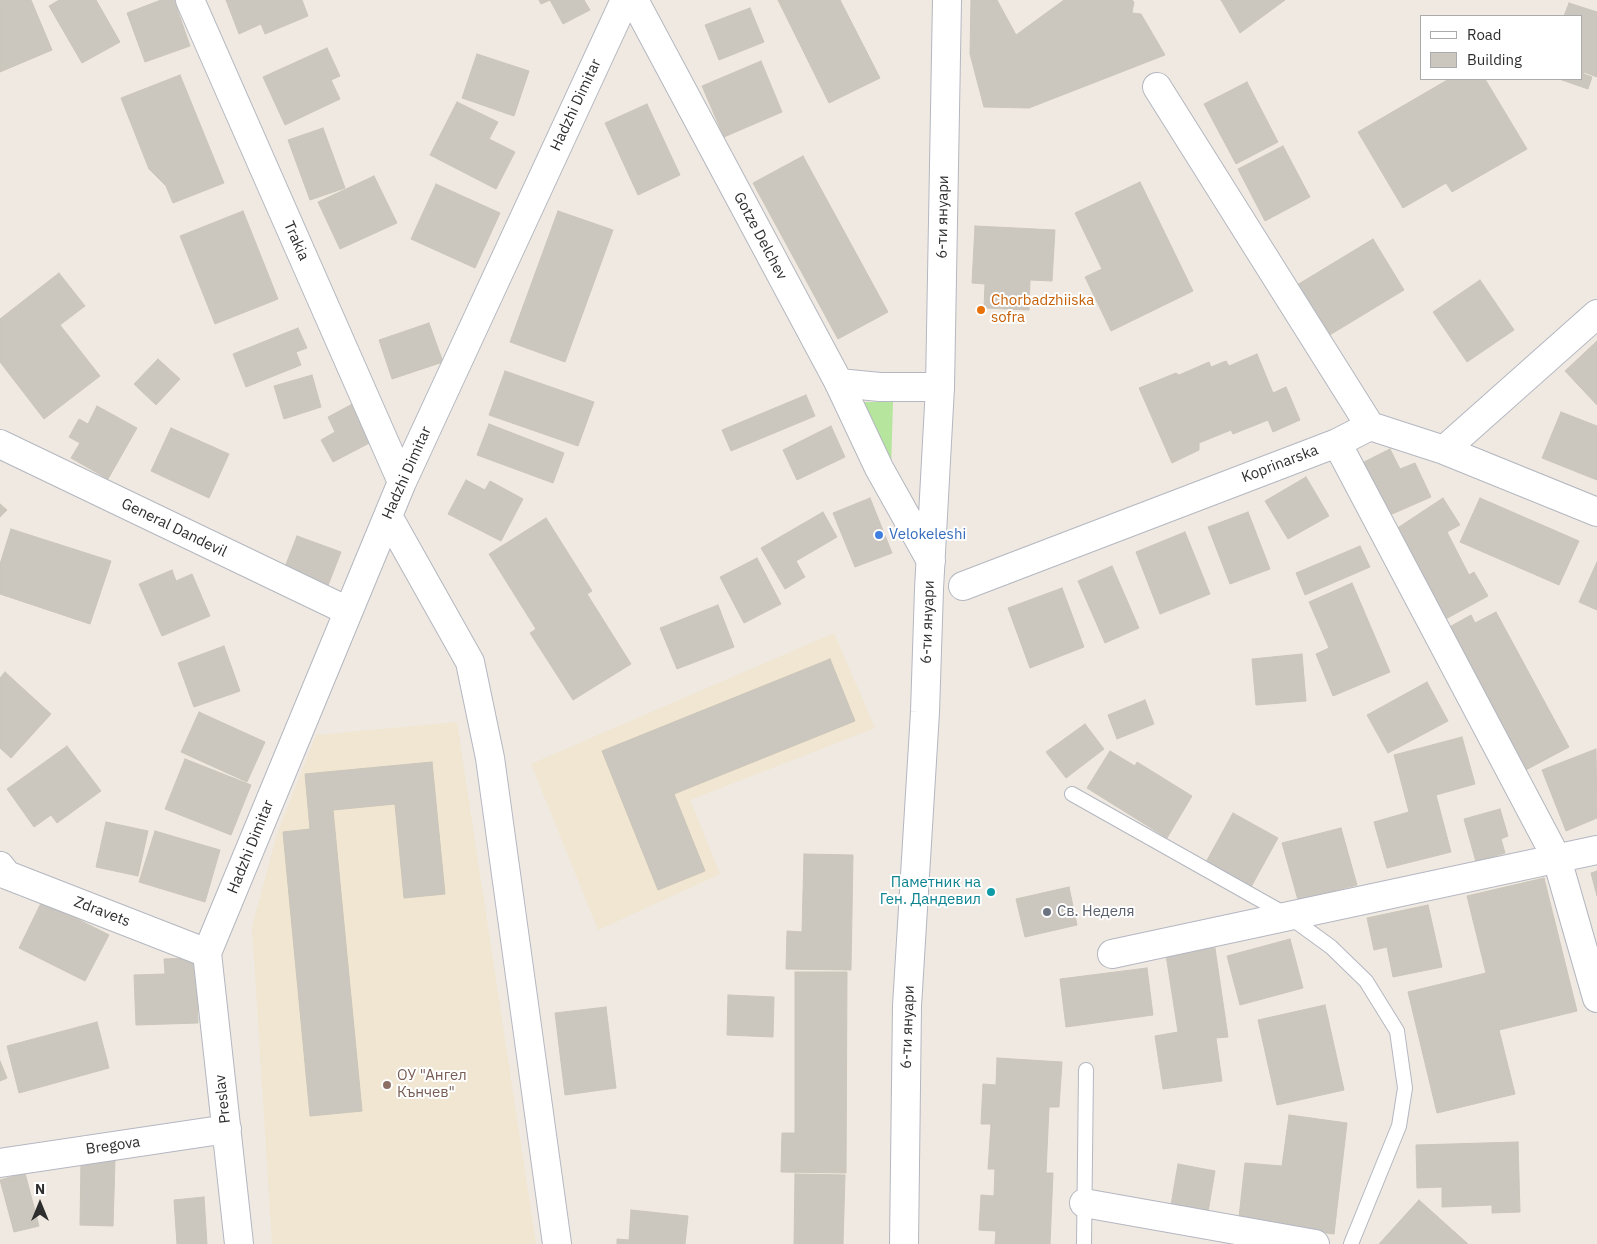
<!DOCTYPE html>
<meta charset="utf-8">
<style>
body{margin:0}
#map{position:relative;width:1597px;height:1244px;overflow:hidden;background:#efe9e1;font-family:"IBM Plex Sans",sans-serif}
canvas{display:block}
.legend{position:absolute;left:1420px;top:15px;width:162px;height:65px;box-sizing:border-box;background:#fff;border:1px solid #ababab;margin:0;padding:6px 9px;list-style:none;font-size:15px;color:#2e2e2e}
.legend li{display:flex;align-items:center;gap:10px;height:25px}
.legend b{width:25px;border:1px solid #ababab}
.north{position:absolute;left:15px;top:1179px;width:50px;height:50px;-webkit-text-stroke:4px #fff;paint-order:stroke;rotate:0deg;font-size:14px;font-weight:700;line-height:20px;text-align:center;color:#2e2e2e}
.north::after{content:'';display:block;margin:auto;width:18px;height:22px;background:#2e2e2e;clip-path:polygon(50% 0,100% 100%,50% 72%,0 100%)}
</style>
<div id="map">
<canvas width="1597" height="1244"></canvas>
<ul class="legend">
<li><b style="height:6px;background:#fff"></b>Road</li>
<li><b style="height:14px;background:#cbc7bf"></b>Building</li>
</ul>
<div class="north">N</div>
</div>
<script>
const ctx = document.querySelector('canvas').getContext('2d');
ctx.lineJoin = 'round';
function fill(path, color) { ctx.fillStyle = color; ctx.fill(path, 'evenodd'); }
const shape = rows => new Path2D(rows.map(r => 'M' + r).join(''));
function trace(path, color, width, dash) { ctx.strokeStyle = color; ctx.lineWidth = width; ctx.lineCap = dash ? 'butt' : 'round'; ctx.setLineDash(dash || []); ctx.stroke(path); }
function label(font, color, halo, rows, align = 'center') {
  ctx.font = font + ' "IBM Plex Sans",sans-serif'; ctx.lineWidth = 4; ctx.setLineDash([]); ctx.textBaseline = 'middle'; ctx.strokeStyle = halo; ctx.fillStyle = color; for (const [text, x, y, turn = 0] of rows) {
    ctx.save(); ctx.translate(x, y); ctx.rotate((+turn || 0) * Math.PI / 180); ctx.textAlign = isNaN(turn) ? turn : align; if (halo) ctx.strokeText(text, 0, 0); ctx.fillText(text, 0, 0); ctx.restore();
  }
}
fill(shape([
 [834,633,875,728,690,800,720,874,598,930,531,764],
 [457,722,536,1244,272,1244,252,927,277,834,316,735]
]), '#f0e6d1');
fill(shape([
 [856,402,893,402,891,469]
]), '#b6e59e');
const building = shape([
 [0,0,31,0,52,50,0,72,0,0],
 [59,0,96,0,120,42,82,63,49,6,59,0],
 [161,0,174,0,190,46,145,62,127,13,161,0],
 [226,0,302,0,308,16,265,34,261,24,239,34,226,0],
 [539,0,550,0,541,4,539,0],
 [550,0,584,0,590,10,563,24,550,0],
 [778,0,840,0,880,78,829,103,778,0],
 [971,0,997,0,1016,35,1064,0,1132,0,1134,2,1132,13,1141,14,1165,55,1029,108,984,107,970,54,971,0],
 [1221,0,1285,0,1240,33,1221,0],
 [1569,3,1597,12,1597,77,1584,72,1584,74,1592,77,1588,89,1559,79,1581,79,1581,16,1564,16,1569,3],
 [750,8,764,42,719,60,705,25,750,8],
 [327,48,340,76,331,80,340,99,285,125,263,77,327,48],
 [477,54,529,71,514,116,462,98,477,54],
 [761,61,782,112,724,137,702,86,761,61],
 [180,75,224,183,173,203,166,186,149,169,121,98,180,75],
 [1449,79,1485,79,1527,149,1452,192,1446,183,1403,208,1358,132,1449,79],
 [1247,82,1278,142,1236,164,1204,104,1247,82],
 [457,102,498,122,489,139,515,152,496,189,430,155,457,102],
 [647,104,680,175,638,195,605,123,647,104],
 [323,128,345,188,310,200,288,140,323,128],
 [1283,146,1310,197,1265,221,1238,169,1283,146],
 [803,156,888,312,838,339,753,183,803,156],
 [374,176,397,223,340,249,318,202,374,176],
 [1140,182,1193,291,1111,331,1085,277,1102,269,1075,213,1140,182],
 [436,184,500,213,475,268,411,239,436,184],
 [243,211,278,299,215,324,180,236,243,211],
 [558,211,613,230,565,362,510,342,558,211],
 [975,226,1055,230,1052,281,1030,280,1029,310,984,308,985,284,972,283,975,226],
 [1373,239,1404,290,1328,336,1297,285,1373,239],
 [59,273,85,306,60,325,100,376,44,419,0,362,0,319,59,273],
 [1480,280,1514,330,1467,362,1433,312,1480,280],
 [429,323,443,362,392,379,379,340,429,323],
 [298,328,307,348,296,352,301,365,246,387,233,354,298,328],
 [1597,341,1597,405,1565,371,1597,341],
 [1257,354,1273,393,1286,387,1300,420,1273,432,1268,420,1233,434,1231,430,1199,443,1199,450,1172,463,1139,388,1176,373,1179,375,1209,362,1211,367,1226,361,1229,366,1257,354],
 [158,359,180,379,156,405,134,384,158,359],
 [505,371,594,402,578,446,489,415,505,371],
 [312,375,321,407,284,419,274,386,312,375],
 [806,395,815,416,731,451,722,430,806,395],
 [360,400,379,438,333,462,321,440,335,432,328,417,360,400],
 [97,406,137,428,108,479,71,458,80,443,69,437,79,419,88,424,97,406],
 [1561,412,1597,426,1597,480,1542,458,1561,412],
 [489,424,564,453,553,483,477,455,489,424],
 [831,426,845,457,797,480,783,450,831,426],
 [171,428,229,454,209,498,151,471,171,428],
 [1390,449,1400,469,1415,463,1431,497,1383,518,1358,465,1390,449],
 [1306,477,1329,516,1288,539,1265,501,1306,477],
 [466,480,485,490,490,481,523,499,501,541,448,514,466,480],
 [870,498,892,553,855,567,833,513,870,498],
 [1443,498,1460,525,1447,532,1469,575,1474,572,1488,596,1442,621,1396,529,1443,498],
 [1480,498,1579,541,1559,585,1460,542,1480,498],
 [0,504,7,510,0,517,0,504],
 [823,512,837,537,796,561,805,577,785,589,761,548,823,512],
 [1248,512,1270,569,1230,584,1208,527,1248,512],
 [546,518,592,591,587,594,631,664,573,700,530,633,536,629,489,554,546,518],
 [11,529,111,561,90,624,0,594,0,564,11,529],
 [1185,532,1210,594,1160,614,1136,552,1185,532],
 [297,536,341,552,327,588,283,572,297,536],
 [1360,546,1370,567,1305,595,1296,573,1360,546],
 [757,558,781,604,744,623,720,577,757,558],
 [1597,562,1597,610,1579,602,1597,562],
 [1112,566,1139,628,1105,643,1078,581,1112,566],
 [172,570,176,581,192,574,210,616,162,636,139,584,172,570],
 [1352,583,1390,672,1333,696,1316,654,1329,648,1309,602,1352,583],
 [1062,588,1084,647,1030,668,1008,608,1062,588],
 [718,605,734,647,677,669,660,628,718,605],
 [1496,612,1569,747,1522,772,1444,630,1471,615,1475,623,1496,612],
 [224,646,240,691,194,707,178,663,224,646],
 [1302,654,1306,701,1256,705,1252,659,1302,654],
 [830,659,855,721,674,794,705,871,658,890,602,751,830,659],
 [5,672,51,714,11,758,0,748,0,678,5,672],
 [1427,682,1448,721,1388,753,1367,715,1427,682],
 [1145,700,1154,724,1117,739,1108,715,1145,700],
 [199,712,265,742,247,782,181,752,199,712],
 [1085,724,1104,749,1066,778,1046,752,1085,724],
 [1462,737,1475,784,1436,795,1451,852,1387,868,1374,822,1409,812,1394,755,1462,737],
 [67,746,101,791,57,823,51,815,34,827,7,789,67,746],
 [1596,749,1597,818,1566,831,1542,770,1596,749],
 [1110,751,1135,766,1137,762,1192,796,1167,838,1087,788,1110,751],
 [185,759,251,785,231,835,165,809,185,759],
 [432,762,445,894,404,898,395,804,333,810,362,1111,310,1116,283,832,310,829,305,774,432,762],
 [1500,809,1508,836,1501,839,1505,853,1476,862,1464,819,1500,809],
 [1233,813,1278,838,1251,887,1206,862,1233,813],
 [106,822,148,831,138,876,96,867,106,822],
 [1341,828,1357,885,1298,900,1282,843,1341,828],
 [155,831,220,850,205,902,139,882,155,831],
 [804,854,853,855,851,970,786,969,787,931,802,932,804,854],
 [1597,871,1597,896,1591,873,1597,871],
 [1544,878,1577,1011,1499,1030,1515,1094,1437,1113,1408,992,1486,973,1467,896,1544,878],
 [1069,887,1077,925,1025,937,1016,899,1069,887],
 [42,901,109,935,85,981,19,948,42,901],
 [1428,905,1442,967,1393,977,1387,947,1374,950,1367,918,1428,905],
 [1290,939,1303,988,1240,1005,1227,956,1290,939],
 [1215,948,1228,1037,1216,1038,1222,1081,1163,1089,1155,1036,1178,1032,1166,955,1215,948],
 [196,958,198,1023,136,1025,134,975,165,974,164,959,196,958],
 [1147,968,1153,1015,1066,1027,1060,979,1147,968],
 [795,972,847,972,846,1173,781,1172,782,1133,795,1133,795,972],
 [728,995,774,997,773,1037,727,1035,728,995],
 [1325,1005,1344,1090,1277,1105,1258,1020,1325,1005],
 [606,1007,616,1088,565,1095,555,1013,606,1007],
 [97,1022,109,1068,19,1093,7,1046,97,1022],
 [997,1058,1062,1062,1059,1107,1049,1107,1046,1173,1053,1173,1050,1244,995,1244,996,1231,979,1230,981,1195,994,1196,995,1169,988,1169,991,1124,981,1124,983,1084,996,1085,997,1058],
 [0,1061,7,1078,0,1081,0,1061],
 [1289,1115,1347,1123,1334,1234,1275,1227,1238,1226,1245,1163,1282,1166,1289,1115],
 [1518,1142,1520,1212,1492,1213,1492,1205,1442,1207,1442,1187,1417,1188,1416,1145,1518,1142],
 [81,1159,115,1160,113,1226,80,1225,81,1159],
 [1178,1164,1215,1171,1208,1212,1171,1205,1178,1164],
 [25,1173,39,1226,14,1232,0,1180,25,1173],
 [795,1174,845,1175,843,1244,794,1244,795,1174],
 [204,1197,207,1244,177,1244,174,1200,204,1197],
 [1419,1200,1468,1244,1379,1244,1419,1200],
 [631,1210,688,1216,685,1244,617,1244,617,1239,629,1240,631,1210]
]);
fill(building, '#cbc7bf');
trace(building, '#cbc5ba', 1);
const lane = shape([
 [1072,794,1287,915,1331,947,1366,981,1397,1031,1405,1088,1399,1126,1351,1244],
 [1084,1244,1086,1070]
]);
const street = shape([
 [190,0,402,482],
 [634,0,839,383,880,387,940,387],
 [1157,87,1370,426],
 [1337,443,1557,859,1597,998],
 [0,444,348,611],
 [1444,450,1597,314],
 [388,516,470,662,490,758,557,1244],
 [963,586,1337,443,1370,426,1444,450,1597,512],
 [0,866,7,875,207,953],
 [1112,954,1597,850],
 [0,1163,227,1129],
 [1084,1203,1315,1244],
 [239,1244,207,953,402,482,625,0]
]);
const secondary = shape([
 [839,383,879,468,931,561],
 [904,1244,907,1006,925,712,929,589,940,387,947,0]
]);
trace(lane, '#b4b7c1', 16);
trace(street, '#b4b7c1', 30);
trace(secondary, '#b4b7c1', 30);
trace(lane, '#fff', 14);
trace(street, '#fff', 28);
trace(secondary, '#fff', 28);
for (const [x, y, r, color] of [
 [981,310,5,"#e8710a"],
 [879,535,5,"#3f7fe0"],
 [991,892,5,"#0f9aa8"],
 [1047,912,5,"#6b7280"],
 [387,1085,5,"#8d6e63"]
]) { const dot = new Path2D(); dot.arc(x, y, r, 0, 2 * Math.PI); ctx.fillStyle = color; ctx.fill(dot); trace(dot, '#fff', 2); }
label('15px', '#2e2e2e', '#fff', [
 ["Hadzhi Dimitar",576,105,-65],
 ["6-ти януари",943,217,-89],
 ["Gotze Delchev",760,236,62],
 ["Trakia",296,241,66],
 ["Koprinarska",1280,464,-21],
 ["Hadzhi Dimitar",407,473,-66],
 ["General Dandevil",174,528,26],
 ["6-ти януари",928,622,-88],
 ["Hadzhi Dimitar",251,847,-68],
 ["Zdravets",102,912,21],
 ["6-ти януари",908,1027,-88],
 ["Preslav",223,1099,-96],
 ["Bregova",113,1146,-8]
]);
label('15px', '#c56008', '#fff', [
 ["Chorbadzhiiska",991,301],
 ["sofra",991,318]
], 'left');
label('15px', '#366cbe', '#fff', [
 ["Velokeleshi",889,535]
], 'left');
label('15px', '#0d838f', '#fff', [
 ["Паметник на",981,883],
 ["Ген. Дандевил",981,900]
], 'right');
label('15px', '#5b616d', '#fff', [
 ["Св. Неделя",1057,912]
], 'left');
label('15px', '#785e54', '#fff', [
 ["ОУ \"Ангел",397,1076],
 ["Кънчев\"",397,1093]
], 'left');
</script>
